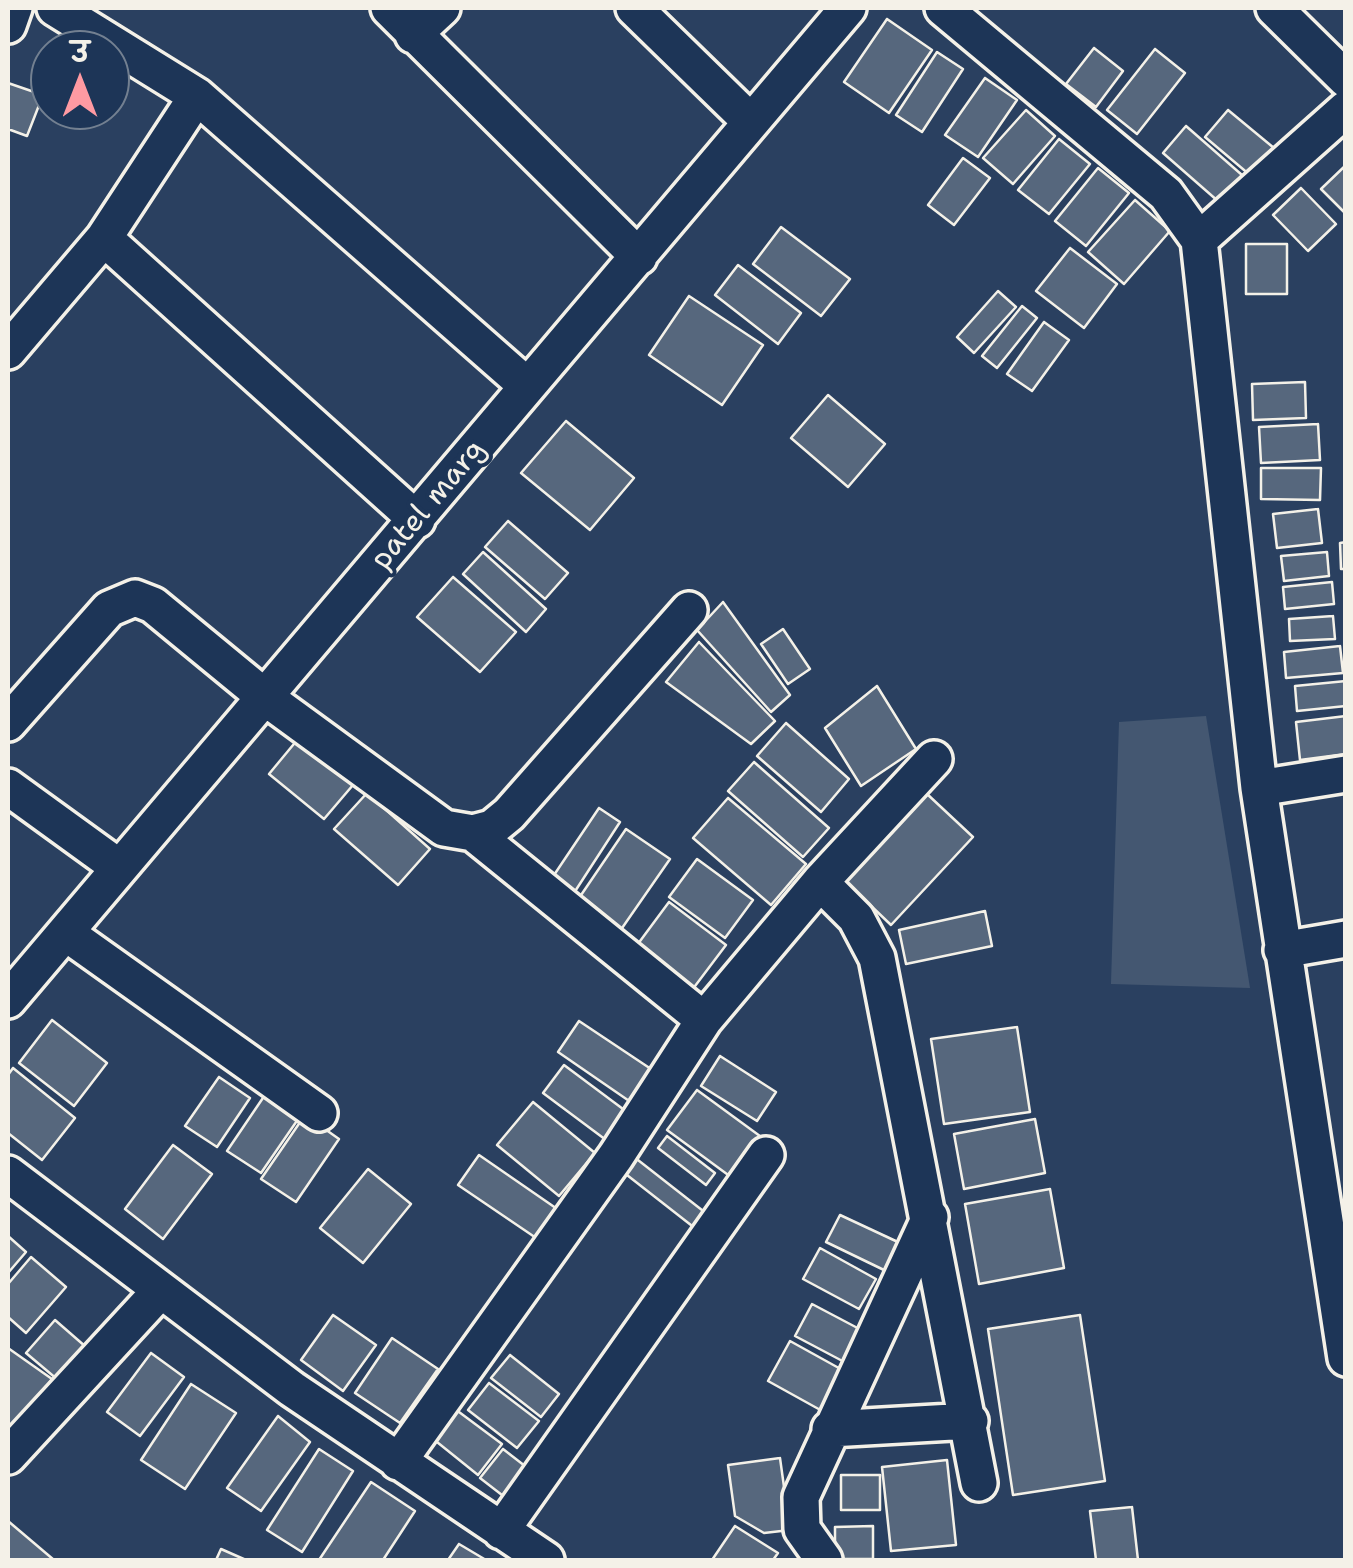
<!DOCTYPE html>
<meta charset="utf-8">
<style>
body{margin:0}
#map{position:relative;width:1353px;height:1568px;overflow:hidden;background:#2a4060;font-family:"Shantell Sans","Playpen Sans Deva",sans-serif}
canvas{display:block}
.frame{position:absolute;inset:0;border:10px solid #f4f1e8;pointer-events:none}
.north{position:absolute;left:30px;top:30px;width:100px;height:100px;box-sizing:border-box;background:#1d3557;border:2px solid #738091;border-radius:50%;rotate:0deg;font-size:28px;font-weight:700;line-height:40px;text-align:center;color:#f4f1e8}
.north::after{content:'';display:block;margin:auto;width:35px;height:45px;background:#ff9aa2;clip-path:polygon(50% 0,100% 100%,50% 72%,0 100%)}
</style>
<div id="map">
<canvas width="1353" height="1568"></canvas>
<div class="frame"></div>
<div class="north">उ</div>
</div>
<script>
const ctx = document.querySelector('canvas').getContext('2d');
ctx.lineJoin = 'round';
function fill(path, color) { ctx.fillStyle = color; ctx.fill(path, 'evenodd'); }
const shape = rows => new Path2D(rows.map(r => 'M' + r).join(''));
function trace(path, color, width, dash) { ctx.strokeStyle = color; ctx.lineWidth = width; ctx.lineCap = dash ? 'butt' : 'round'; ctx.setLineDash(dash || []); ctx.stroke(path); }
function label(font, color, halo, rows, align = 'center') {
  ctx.font = font + ' "Shantell Sans",sans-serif'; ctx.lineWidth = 8; ctx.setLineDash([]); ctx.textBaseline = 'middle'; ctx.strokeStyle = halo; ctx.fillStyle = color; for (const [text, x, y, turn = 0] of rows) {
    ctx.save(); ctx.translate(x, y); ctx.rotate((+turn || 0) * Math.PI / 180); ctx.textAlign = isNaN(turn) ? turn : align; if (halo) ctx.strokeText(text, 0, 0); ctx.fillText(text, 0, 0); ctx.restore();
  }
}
fill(shape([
 [1206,716,1250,988,1111,984,1119,722]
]), '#445771');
const building = shape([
 [887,19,932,50,889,113,844,82,887,19],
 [1094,48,1123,71,1096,107,1066,84,1094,48],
 [1155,49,1185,73,1137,134,1107,110,1155,49],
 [937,52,963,69,922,132,896,115,937,52],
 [985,78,1017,100,978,157,945,135,985,78],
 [8,83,43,95,27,136,8,129,8,83],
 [1026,110,1055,136,1013,184,983,158,1026,110],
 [1228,110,1280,153,1257,181,1205,137,1228,110],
 [1186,126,1242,175,1219,202,1163,153,1186,126],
 [1059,139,1090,164,1049,214,1018,190,1059,139],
 [963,158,990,178,954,225,928,205,963,158],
 [1346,165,1346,214,1321,189,1346,165],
 [1098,168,1129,193,1086,246,1055,221,1098,168],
 [1301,188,1336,224,1308,251,1273,215,1301,188],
 [1135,200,1170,231,1124,284,1088,252,1135,200],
 [781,227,850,279,821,316,753,264,781,227],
 [1246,244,1287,244,1287,294,1246,294,1246,244],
 [1070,248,1117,284,1084,328,1036,291,1070,248],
 [738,265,801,313,778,344,715,295,738,265],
 [998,291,1016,307,974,353,957,337,998,291],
 [689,296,763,345,722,405,649,355,689,296],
 [1022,306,1037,318,997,368,982,356,1022,306],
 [1044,322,1069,340,1032,391,1007,374,1044,322],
 [1305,382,1306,418,1253,420,1252,384,1305,382],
 [828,395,885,444,848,487,791,438,828,395],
 [566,421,634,478,590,530,521,473,566,421],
 [1318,424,1320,460,1261,463,1259,427,1318,424],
 [1261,468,1321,468,1320,500,1261,499,1261,468],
 [1318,509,1322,543,1277,548,1273,514,1318,509],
 [508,521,568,573,545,599,485,547,508,521],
 [1346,542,1346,569,1341,569,1340,543,1346,542],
 [483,552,546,609,526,632,463,574,483,552],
 [1327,552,1329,576,1284,581,1281,556,1327,552],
 [453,577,516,632,480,672,417,617,453,577],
 [1332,582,1334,604,1285,609,1283,587,1332,582],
 [723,602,790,695,771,712,697,630,723,602],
 [1333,616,1335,639,1290,641,1289,619,1333,616],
 [783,629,810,669,788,684,761,644,783,629],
 [699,642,775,721,751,744,666,682,699,642],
 [1340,646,1343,673,1286,678,1284,652,1340,646],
 [1346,681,1346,706,1297,711,1295,686,1346,681],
 [877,686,916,749,861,786,825,728,877,686],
 [1346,716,1346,754,1300,760,1296,722,1346,716],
 [786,723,849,779,821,812,757,756,786,723],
 [298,739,353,785,324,819,269,774,298,739],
 [754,762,829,828,803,857,728,791,754,762],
 [367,793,430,849,398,885,334,829,367,793],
 [926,793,973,837,891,925,844,880,926,793],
 [728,798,806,864,771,905,693,838,728,798],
 [599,808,620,822,572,896,550,881,599,808],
 [626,829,670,859,620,931,577,901,626,829],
 [697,859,753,900,725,938,669,897,697,859],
 [669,902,726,945,686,998,629,956,669,902],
 [985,911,992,946,906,964,899,930,985,911],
 [52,1020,107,1063,74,1106,19,1063,52,1020],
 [579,1021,657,1073,635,1105,558,1052,579,1021],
 [1017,1027,1030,1112,944,1124,931,1039,1017,1027],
 [720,1056,776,1092,757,1121,701,1086,720,1056],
 [564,1065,631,1115,610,1143,543,1093,564,1065],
 [13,1068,75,1118,42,1160,8,1133,8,1075,13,1068],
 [219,1077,250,1098,217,1147,185,1126,219,1077],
 [269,1089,303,1112,261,1173,227,1151,269,1089],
 [697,1090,764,1139,735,1180,667,1130,697,1090],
 [533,1102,595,1153,559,1196,497,1145,533,1102],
 [305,1115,339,1139,296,1202,261,1179,305,1115],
 [1035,1119,1045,1173,964,1189,954,1134,1035,1119],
 [667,1136,715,1173,706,1185,658,1148,667,1136],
 [173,1145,212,1174,163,1239,125,1209,173,1145],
 [629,1153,707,1214,696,1229,618,1168,629,1153],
 [479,1155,563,1213,542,1242,458,1185,479,1155],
 [368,1169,411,1204,363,1263,320,1228,368,1169],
 [1050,1189,1064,1268,979,1284,965,1204,1050,1189],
 [840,1215,900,1243,886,1271,826,1242,840,1215],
 [8,1236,26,1252,8,1273,8,1236],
 [820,1248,876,1279,859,1309,803,1279,820,1248],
 [31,1257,66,1287,26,1333,8,1317,8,1284,31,1257],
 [812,1304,867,1333,850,1365,795,1336,812,1304],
 [333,1315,376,1345,343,1391,301,1360,333,1315],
 [1080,1315,1105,1481,1013,1495,988,1329,1080,1315],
 [55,1320,86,1347,58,1380,26,1353,55,1320],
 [392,1338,438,1369,400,1423,355,1393,392,1338],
 [790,1341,846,1372,824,1412,768,1381,790,1341],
 [8,1348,52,1379,15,1432,8,1426,8,1348],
 [151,1353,184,1377,140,1436,107,1412,151,1353],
 [510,1355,559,1394,541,1417,491,1378,510,1355],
 [489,1383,539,1421,517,1448,468,1410,489,1383],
 [191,1384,236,1413,185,1489,141,1460,191,1384],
 [455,1409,502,1444,478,1475,432,1438,455,1409],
 [278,1416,310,1442,261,1511,227,1488,278,1416],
 [319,1449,353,1471,302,1552,267,1530,319,1449],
 [503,1449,534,1473,511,1502,480,1478,503,1449],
 [780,1458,790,1530,764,1533,735,1516,728,1465,780,1458],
 [947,1460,956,1545,891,1551,882,1467,947,1460],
 [841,1475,880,1475,880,1510,841,1510,841,1475],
 [371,1482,415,1511,383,1560,319,1560,371,1482],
 [1132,1507,1138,1560,1096,1560,1090,1511,1132,1507],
 [8,1521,54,1560,8,1560,8,1521],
 [735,1526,778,1553,773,1560,712,1560,735,1526],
 [873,1526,873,1559,835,1559,835,1527,873,1526],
 [459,1544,486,1560,448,1560,459,1544],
 [221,1549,246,1560,216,1560,221,1549]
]);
fill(building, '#56677d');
trace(building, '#f4f1e8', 2.5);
const minor = shape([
 [55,8,197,96,526,385],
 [389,8,639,257],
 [634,8,751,122],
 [943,8,1166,194,1199,240,1259,788,1346,1358],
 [1274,8,1346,79],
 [8,25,14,8],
 [413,35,442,8],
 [104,238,417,520],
 [1199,240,1346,109],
 [8,351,104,238,197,96],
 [8,723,109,609,135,598,153,605,266,698,444,828,473,833,492,828,509,814,689,610],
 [8,787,117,866],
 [1259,788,1346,774],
 [473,833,704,1020],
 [820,882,856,918,877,958,979,1483],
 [66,933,319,1113],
 [1282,950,1346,939],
 [8,1000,848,8],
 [8,1174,292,1389,546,1560],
 [830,1429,970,1421],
 [8,1456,161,1290],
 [398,1462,616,1156,704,1020,820,882,934,759],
 [501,1531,766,1155],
 [824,1560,802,1529,801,1497,930,1217]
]);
trace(minor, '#f4f1e8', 42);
trace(minor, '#1d3557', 35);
label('30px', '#f4f1e8', '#1d3557', [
 ["patel marg",429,505,-50]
]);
</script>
